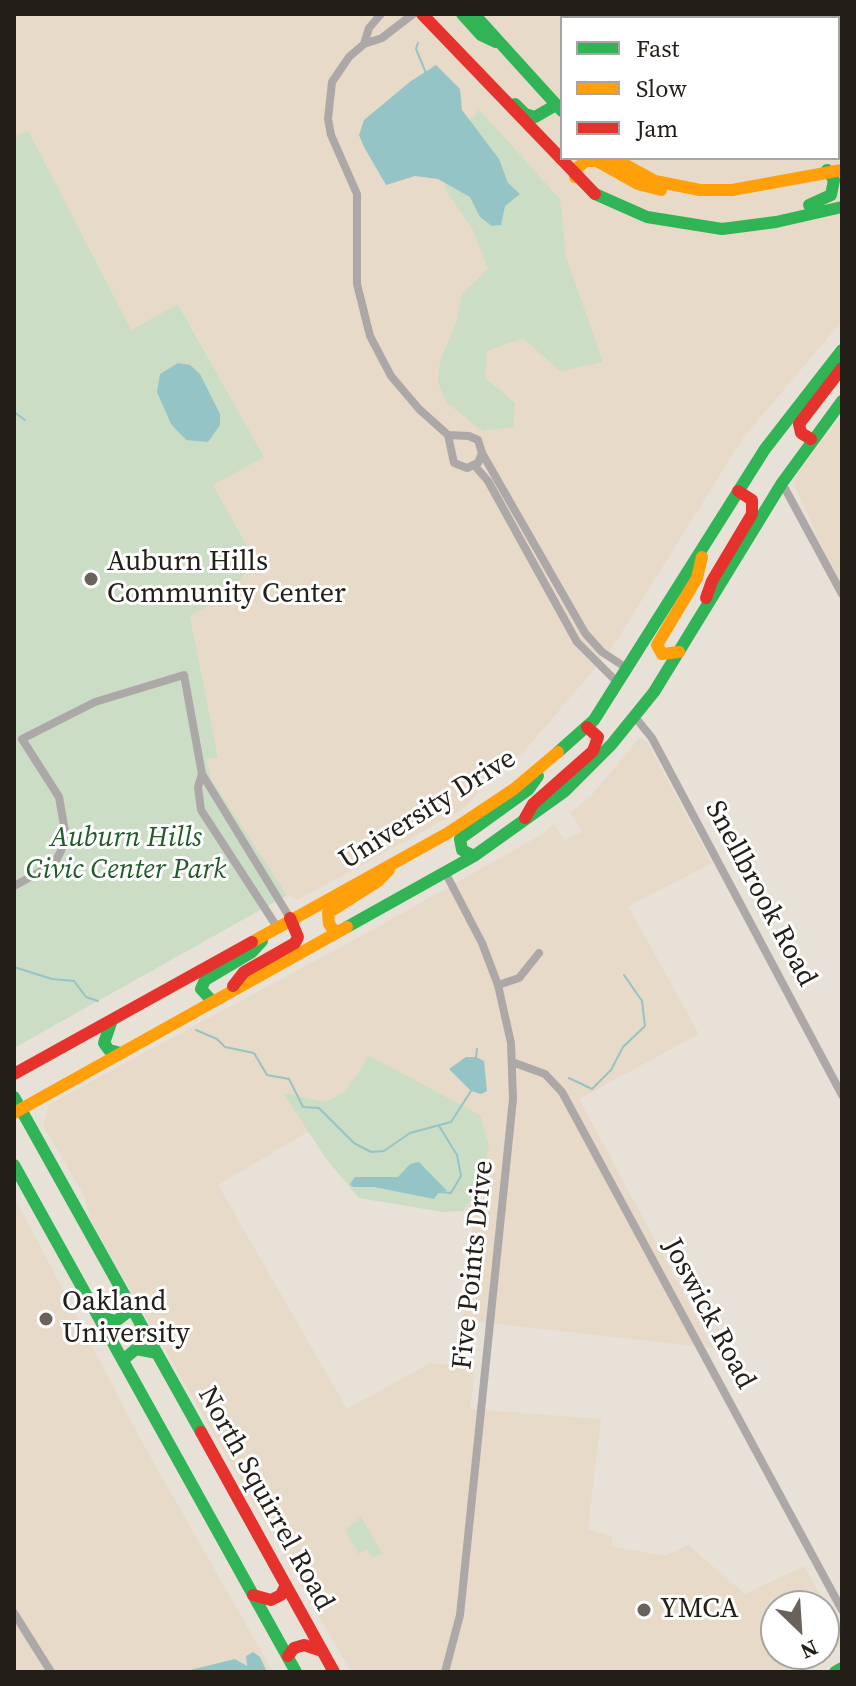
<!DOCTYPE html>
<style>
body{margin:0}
#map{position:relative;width:856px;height:1686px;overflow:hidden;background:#e8e1d7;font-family:"Source Serif 4",serif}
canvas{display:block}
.frame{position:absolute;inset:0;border:16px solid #231e17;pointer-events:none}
.legend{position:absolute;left:560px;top:16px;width:280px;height:144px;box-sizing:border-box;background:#fff;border:2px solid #a7a5a2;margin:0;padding:10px 14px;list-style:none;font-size:24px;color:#231e17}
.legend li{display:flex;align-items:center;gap:16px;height:40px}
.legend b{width:40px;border:2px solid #a7a5a2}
.north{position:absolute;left:760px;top:1590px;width:80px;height:80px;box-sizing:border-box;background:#fff;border:2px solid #a7a5a2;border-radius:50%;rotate:155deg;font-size:22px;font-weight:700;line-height:32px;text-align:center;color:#231e17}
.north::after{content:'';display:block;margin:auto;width:28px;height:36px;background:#68625a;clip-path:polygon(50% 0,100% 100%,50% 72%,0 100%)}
</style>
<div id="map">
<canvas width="856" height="1686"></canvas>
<div class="frame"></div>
<ul class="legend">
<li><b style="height:10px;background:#30b455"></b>Fast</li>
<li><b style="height:10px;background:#ff9f0a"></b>Slow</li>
<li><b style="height:10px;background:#e5322d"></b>Jam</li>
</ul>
<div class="north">N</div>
</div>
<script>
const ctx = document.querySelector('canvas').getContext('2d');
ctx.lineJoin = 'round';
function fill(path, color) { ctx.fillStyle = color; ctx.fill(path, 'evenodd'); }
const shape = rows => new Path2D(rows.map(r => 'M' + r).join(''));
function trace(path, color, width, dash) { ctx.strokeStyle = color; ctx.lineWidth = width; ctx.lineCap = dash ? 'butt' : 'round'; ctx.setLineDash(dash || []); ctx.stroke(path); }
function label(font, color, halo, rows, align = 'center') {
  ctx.font = font + ' "Source Serif 4",serif'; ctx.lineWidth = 6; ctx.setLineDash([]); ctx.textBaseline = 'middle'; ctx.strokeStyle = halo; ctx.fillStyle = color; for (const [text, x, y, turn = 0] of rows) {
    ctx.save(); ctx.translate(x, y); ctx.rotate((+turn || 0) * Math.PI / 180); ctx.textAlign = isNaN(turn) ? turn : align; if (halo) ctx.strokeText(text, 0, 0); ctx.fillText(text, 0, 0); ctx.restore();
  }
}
fill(shape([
 [14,14,842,14,842,321,743,438,610,651,525,750,460,811,298,900,287,895,211,779,207,759,218,756,190,615,230,593,248,548,213,485,263,456,179,304,131,331,28,130,14,138],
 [562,18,838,18,838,158,562,158],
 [842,415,842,590,794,484,797,474],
 [640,737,647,742,712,863,628,906,699,1034,579,1099,713,1348,463,1320,474,1211,463,1211,477,1191,369,1056,345,1092,325,1102,284,1094,309,1131,218,1185,347,1409,430,1363,475,1368,470,1409,601,1419,588,1529,613,1537,611,1546,665,1556,688,1545,745,1594,804,1566,842,1632,842,1645,789,1672,351,1672,92,1223,84,1195,43,1126,49,1104,376,928,539,836,554,824,564,840,583,832,570,813,592,795],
 [776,1606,824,1606,824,1654,776,1654],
 [14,1196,142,1442,273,1672,14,1672]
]), '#e7dac8');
fill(shape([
 [479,110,560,199,566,257,603,362,560,371,523,338,487,351,485,378,515,403,513,427,483,431,446,402,438,382,440,361,457,320,462,294,488,269,472,228,445,189,450,140],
 [28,130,131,330,178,304,264,457,213,485,248,548,247,571,230,593,190,616,218,757,207,759,211,779,287,895,14,1048,14,138],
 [369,1056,480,1115,489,1146,477,1191,463,1211,443,1212,359,1198,327,1160,283,1093,325,1102,345,1092],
 [361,1517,382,1553,372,1558,367,1549,359,1554,345,1530]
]), '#ccddc5');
fill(shape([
 [436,65,460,89,462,110,499,159,508,183,520,194,505,206,501,225,492,226,480,217,470,197,438,179,415,176,386,185,364,147,359,135,364,120,411,81],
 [178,363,190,365,200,374,220,414,220,425,208,442,186,440,171,424,157,392,160,374],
 [466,1057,476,1057,484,1061,487,1091,481,1094,471,1091,449,1069],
 [419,1162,447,1191,439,1192,434,1199,374,1187,353,1187,350,1184,355,1177,398,1177,410,1164],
 [253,1652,260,1657,267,1672,182,1672,235,1659,247,1666,246,1656]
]), '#95c4c6');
trace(shape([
 [418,43,416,49,426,73],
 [14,412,25,420],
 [14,967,52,979,74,981,86,997,98,1001],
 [196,1030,217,1039,225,1047,254,1053,267,1075,289,1079,303,1107,319,1108,354,1143,371,1152,384,1151,410,1133,451,1122,471,1091],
 [476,1057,477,1049],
 [569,1078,592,1089,611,1070,623,1047,645,1026,642,1001,624,975],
 [439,1126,457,1155,461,1176,451,1193,439,1192]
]), '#95c4c6', 2);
trace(shape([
 [413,14,382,38,364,44,349,57,332,82,328,119,331,135,357,194,357,284,370,336,391,376,419,409,448,435,469,436,478,440,482,453,478,463,467,468,454,463,448,435],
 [364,44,369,28,381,14],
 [482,453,585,633,602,652,628,669],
 [475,466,488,481,577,642,617,682],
 [782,483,842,594],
 [635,717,652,738,842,1095],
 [202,774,198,787,201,810,277,927],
 [14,886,54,864,61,851,65,831,59,797,22,739,95,702,184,675,202,774,290,918],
 [498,985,519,978,539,953],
 [512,1062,545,1074,562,1092,842,1610],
 [14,1613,51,1672],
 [445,1672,460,1615,513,1099,511,1043,498,985,482,943,445,872]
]), '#aca8a7', 8);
trace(shape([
 [462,14,481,35,496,42],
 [474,14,562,111],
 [515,104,525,114,535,117,556,105],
 [595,194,647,217,722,229,776,222,842,207],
 [809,205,831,195,834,180,827,170],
 [558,752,594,720,765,449,842,350],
 [474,856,462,850,460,839,528,790,538,776],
 [347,927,474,856,565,791,611,745,654,692,782,483,842,401],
 [212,1001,201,989,205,980,252,952,262,941],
 [112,1020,104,1043,109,1050,121,1053],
 [14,1097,201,1432],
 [14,1165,296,1672],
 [99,1317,116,1321,132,1309],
 [123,1360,136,1349,157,1353],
 [835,1672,842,1668]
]), '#30b455', 12);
trace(shape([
 [613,158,655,181,700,190,732,190,842,170],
 [575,177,577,168,586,161,597,161,638,184,661,190],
 [679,652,662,654,657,645,697,578,702,557],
 [335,932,329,924,328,913,377,882,389,870],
 [252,942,448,833,514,789,558,752],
 [14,1113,347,927]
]), '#ff9f0a', 12);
trace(shape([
 [422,14,595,194],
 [811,439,801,433,799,424,842,368],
 [706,598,712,581,752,514,752,500,738,491],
 [525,818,533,804,593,751,598,737,587,727],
 [233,986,244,972,295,943,298,937,290,918],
 [14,1074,252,942],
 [201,1432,334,1672],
 [253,1595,271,1600,281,1595,286,1585],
 [288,1656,294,1648,304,1645,322,1651]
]), '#e5322d', 12);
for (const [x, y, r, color] of [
 [91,579,8,"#68625a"],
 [46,1319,8,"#68625a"],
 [644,1610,8,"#68625a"]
]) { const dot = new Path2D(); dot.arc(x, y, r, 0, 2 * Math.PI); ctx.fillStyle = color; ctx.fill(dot); trace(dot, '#fff', 3); }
label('28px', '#231e17', '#fff', [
 ["Auburn Hills",107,563],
 ["Community Center",107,595],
 ["Oakland",62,1303],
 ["University",62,1335],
 ["YMCA",660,1610]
], 'left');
label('28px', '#231e17', '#fff', [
 ["University Drive",428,810,-32],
 ["Snellbrook Road",760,894,62],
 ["Five Points Drive",474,1265,-84],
 ["Joswick Road",708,1314,62],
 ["North Squirrel Road",265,1499,61]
]);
label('italic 28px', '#225c2a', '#fff', [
 ["Auburn Hills",126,839],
 ["Civic Center Park",126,871]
]);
</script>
